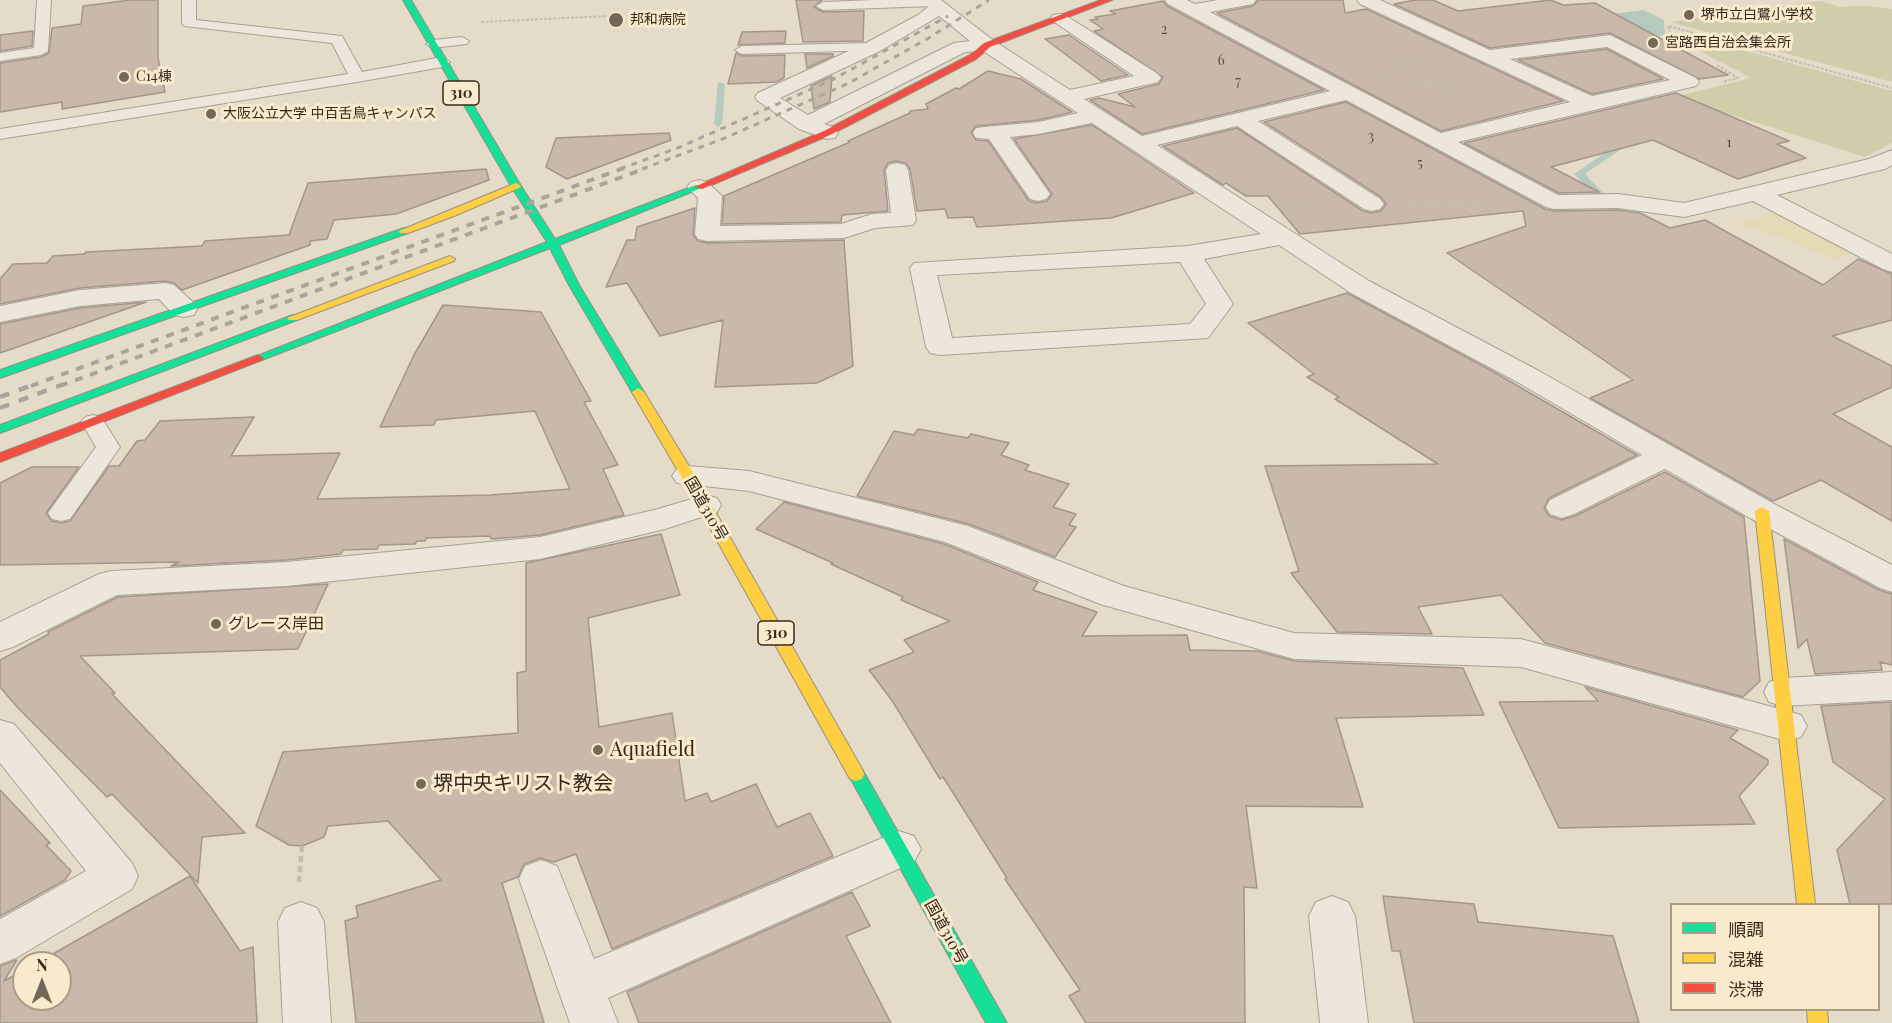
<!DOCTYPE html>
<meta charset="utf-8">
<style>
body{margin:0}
#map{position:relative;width:1892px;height:1023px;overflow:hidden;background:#e4dbc9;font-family:"Playfair Display","Noto Sans JP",serif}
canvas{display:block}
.legend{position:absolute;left:1670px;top:903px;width:210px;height:108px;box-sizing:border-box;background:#f7eacd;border:2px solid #aa9c86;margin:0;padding:8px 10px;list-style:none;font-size:18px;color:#37281b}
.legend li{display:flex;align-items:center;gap:12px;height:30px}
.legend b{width:30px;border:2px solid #aa9c86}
.north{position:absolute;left:12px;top:951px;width:60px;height:60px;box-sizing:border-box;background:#f7eacd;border:2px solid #aa9c86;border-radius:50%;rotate:0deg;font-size:16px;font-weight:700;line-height:24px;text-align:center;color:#37281b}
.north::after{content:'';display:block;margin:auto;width:21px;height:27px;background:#746758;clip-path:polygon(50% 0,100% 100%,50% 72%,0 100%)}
</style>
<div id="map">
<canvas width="1892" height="1023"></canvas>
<ul class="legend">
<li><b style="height:8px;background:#16e098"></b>順調</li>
<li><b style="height:8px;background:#ffcf43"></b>混雑</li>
<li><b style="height:8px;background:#f24e42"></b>渋滞</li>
</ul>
<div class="north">N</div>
</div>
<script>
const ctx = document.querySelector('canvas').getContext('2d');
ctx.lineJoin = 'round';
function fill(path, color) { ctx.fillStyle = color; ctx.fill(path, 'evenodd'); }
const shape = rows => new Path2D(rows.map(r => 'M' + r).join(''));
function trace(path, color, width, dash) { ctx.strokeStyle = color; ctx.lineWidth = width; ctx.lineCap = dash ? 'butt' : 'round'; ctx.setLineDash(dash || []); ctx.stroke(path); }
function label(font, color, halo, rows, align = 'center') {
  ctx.font = font + ' "Playfair Display","Noto Sans JP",serif'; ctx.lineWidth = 6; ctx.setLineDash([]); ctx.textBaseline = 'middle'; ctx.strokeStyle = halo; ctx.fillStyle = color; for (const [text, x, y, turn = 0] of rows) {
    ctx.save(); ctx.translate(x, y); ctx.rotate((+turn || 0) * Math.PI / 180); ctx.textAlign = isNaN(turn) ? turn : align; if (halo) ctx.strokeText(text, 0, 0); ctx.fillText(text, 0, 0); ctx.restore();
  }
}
fill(shape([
 [1781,212,1855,252,1836,260,1772,234,1733,224]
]), '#e5dab8');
fill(shape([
 [1820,1,1840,7,1864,6,1892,9,1892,82,1670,22],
 [1685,34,1892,91,1892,143,1865,157,1675,97,1751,78,1707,55,1680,36]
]), '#cfcdaa');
fill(shape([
 [1644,10,1664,20,1665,35,1637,38,1596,16]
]), '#b5c9bc');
fill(shape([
 [718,82,725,84,722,124,718,127,714,124,718,82],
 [1627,138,1631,141,1630,143,1585,174,1604,194,1596,196,1574,174,1627,138]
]), '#b5c9bc');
const building = shape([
 [131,0,158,0,158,58,165,92,62,109,62,102,0,112,0,63,41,57,49,53,52,28,81,24,83,6,131,0],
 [796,0,822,0,814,7,823,12,864,11,863,41,803,42,796,0],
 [1258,0,1343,0,1345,13,1366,9,1563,101,1441,131,1217,13,1253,6,1258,0],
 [1415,0,1433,0,1458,11,1551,0,1563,5,1595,3,1728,75,1699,79,1610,33,1490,48,1394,4,1415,0],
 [1163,1,1167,6,1324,90,1142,134,1090,100,1099,98,1135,107,1118,94,1159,84,1163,77,1094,31,1103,29,1090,20,1098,19,1095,17,1116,14,1110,11,1163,1],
 [33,31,32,46,0,51,0,35,33,31],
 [786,31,785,43,738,45,742,32,786,31],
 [1069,35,1128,75,1101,81,1045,39,1069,35],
 [1607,49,1663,79,1592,94,1518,60,1607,49],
 [736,53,742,56,785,55,784,78,776,82,728,84,736,53],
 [805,54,833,54,833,56,807,68,805,54],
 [988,71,1021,79,1072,112,1039,120,976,126,971,132,976,140,988,141,1029,201,1037,203,1047,201,1052,194,1014,139,1092,125,1194,193,1111,218,977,227,973,217,948,218,945,209,917,211,910,169,906,163,896,161,888,163,884,170,888,211,842,215,841,222,722,224,724,196,850,142,848,141,910,113,910,111,928,109,926,104,956,88,959,89,988,71],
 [832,76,830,102,814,109,811,86,832,76],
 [1676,93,1789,141,1777,144,1806,158,1738,179,1653,140,1551,167,1599,192,1559,193,1464,143,1676,93],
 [1346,102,1545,209,1554,211,1618,210,1640,213,1670,228,1705,220,1823,285,1858,259,1892,274,1892,320,1832,336,1892,366,1892,387,1833,414,1892,447,1892,521,1821,480,1773,501,1590,398,1633,380,1447,253,1526,226,1523,211,1300,234,1268,196,1246,196,1226,183,1223,185,1163,146,1237,128,1363,211,1371,213,1381,211,1386,204,1381,197,1264,122,1346,102],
 [669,133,671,140,567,179,546,167,556,138,669,133],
 [486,169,489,180,396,214,334,220,327,239,310,241,310,245,182,290,174,283,165,281,80,288,0,304,0,279,13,264,47,263,53,256,84,254,86,252,202,246,205,241,289,235,308,183,486,169],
 [695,208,693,235,698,241,707,243,844,240,853,366,817,383,715,387,723,320,660,336,627,283,606,287,627,240,635,240,637,227,695,208],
 [1347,293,1492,371,1637,455,1549,498,1544,508,1549,516,1561,520,1575,516,1665,472,1744,517,1760,681,1743,697,1545,643,1501,595,1418,607,1432,634,1337,632,1291,573,1299,571,1265,466,1438,464,1335,399,1339,397,1307,377,1314,374,1248,323,1347,293],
 [146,302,0,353,0,324,80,308,146,302],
 [443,305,541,312,591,401,584,402,618,465,603,469,624,515,540,535,492,539,489,536,426,538,425,541,417,541,415,544,379,545,377,549,343,550,341,554,287,560,171,566,179,562,0,565,0,483,32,467,79,467,46,513,52,521,61,523,70,521,109,466,119,466,137,441,145,440,160,421,254,417,231,456,340,453,317,499,491,495,570,489,535,411,436,420,434,425,380,427,414,355,443,305],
 [918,429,968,438,971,434,1009,443,1001,455,1029,465,1025,470,1069,484,1053,507,1076,514,1069,525,1076,527,1055,557,969,524,857,496,894,431,914,435,918,429],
 [784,502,944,544,1038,582,1033,590,1097,612,1082,636,1187,635,1190,650,1257,651,1294,661,1463,668,1484,715,1336,718,1363,807,1246,806,1257,888,1244,887,1245,1023,1086,1023,1069,996,1080,990,1005,879,1007,878,943,777,940,779,893,702,869,670,914,652,904,640,950,621,901,600,903,597,831,564,833,563,756,529,784,502],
 [661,534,680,595,588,618,599,727,672,713,685,801,707,793,711,802,756,784,777,827,810,813,833,856,612,949,576,854,554,862,540,858,524,864,518,877,502,883,544,1023,356,1023,345,921,358,917,356,906,441,880,388,821,328,826,324,837,302,846,289,845,256,826,283,752,518,733,517,673,526,671,526,563,661,534],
 [1784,539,1879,590,1892,594,1892,665,1880,662,1882,670,1815,674,1807,639,1798,648,1784,539],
 [328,584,298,649,80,656,115,693,112,694,245,833,202,837,198,883,112,794,107,797,19,709,0,687,0,660,49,634,48,632,118,597,328,584],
 [1585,687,1738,730,1730,738,1768,760,1768,764,1739,796,1755,824,1559,828,1499,702,1598,701,1585,687],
 [1891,702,1892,904,1850,904,1837,850,1885,799,1833,762,1821,706,1891,702],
 [0,790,50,843,46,845,71,871,65,880,0,916,0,790],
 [190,876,240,951,253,947,257,1023,0,1023,0,966,17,960,4,981,24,970,24,999,60,999,60,963,37,963,190,876],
 [852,892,870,926,846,936,891,1023,639,1023,627,992,852,892],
 [1383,896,1474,904,1478,922,1613,936,1639,1023,1414,1023,1400,951,1392,951,1383,896]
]);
fill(building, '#c8b9aa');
trace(building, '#a49689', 1.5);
const lane = shape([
 [37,0,51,0,48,51,41,55,0,61,0,53,34,48,37,0],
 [182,0,196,0,196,20,342,36,362,72,442,57,450,62,442,67,357,82,0,139,0,129,348,74,332,43,184,26,182,23,182,0],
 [874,0,937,0,939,2,932,6,823,10,816,6,823,2,874,0],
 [462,37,469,41,467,44,433,48,426,44,433,40,462,37],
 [873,43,878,44,880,47,878,50,742,54,735,50,742,46,873,43],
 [93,415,101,417,120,447,70,519,61,521,52,519,48,513,96,447,81,422,85,417,93,415]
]);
const street = shape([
 [921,0,941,0,994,41,1070,90,1134,76,1050,19,1053,15,1059,14,1065,15,1158,74,1161,78,1158,82,1084,99,1142,136,1330,91,1168,4,1165,0,1187,0,1195,4,1218,0,1256,0,1253,4,1210,12,1441,133,1570,102,1360,4,1357,0,1380,0,1490,50,1610,35,1696,78,1699,82,1696,86,1458,142,1558,195,1618,194,1684,203,1869,159,1892,150,1892,165,1885,169,1777,195,1892,254,1892,272,1883,269,1753,201,1684,217,1618,208,1554,209,1546,207,1346,100,1258,121,1380,199,1384,204,1380,209,1372,211,1364,209,1237,126,1157,145,1369,281,1539,371,1774,504,1892,565,1892,592,1880,588,1750,518,1665,469,1574,514,1562,518,1550,514,1546,507,1550,500,1642,455,1519,383,1351,293,1279,245,1204,259,1233,304,1208,338,940,355,930,353,926,347,910,268,914,263,1188,246,1261,234,1092,123,1039,134,1010,137,1050,194,1046,199,1038,201,1030,199,989,139,976,138,973,133,976,128,984,127,1039,122,1078,113,983,51,965,52,824,124,835,128,838,133,835,138,827,139,799,129,758,101,755,97,758,93,866,43,918,15,928,7,921,0],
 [939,16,970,41,954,43,808,115,780,98,880,51,939,16],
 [1607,47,1670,80,1592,96,1510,59,1607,47],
 [1180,262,1206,304,1190,324,952,338,937,275,1180,262],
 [897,163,905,165,908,170,916,220,913,225,875,228,844,238,707,241,698,239,695,234,698,198,687,187,691,182,699,180,707,182,722,196,720,226,841,224,872,214,891,213,886,170,889,165,897,163],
 [165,283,174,285,194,303,197,309,194,315,184,317,174,315,159,299,80,306,0,322,0,306,80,290,165,283],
 [688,466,749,471,968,526,1124,586,1294,633,1521,639,1787,711,1801,715,1807,726,1801,737,1787,741,1521,667,1294,659,1100,604,945,542,749,491,677,483,672,476,677,469,688,466],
 [705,495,717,498,721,505,717,512,665,529,540,559,287,586,117,595,13,647,0,651,0,622,99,574,111,571,287,562,540,537,658,509,705,495],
 [1892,672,1892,700,1783,706,1769,702,1764,692,1769,682,1783,678,1892,672],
 [0,720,14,724,132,863,138,876,132,889,16,958,0,964,0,919,86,871,0,763,0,720],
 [899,831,914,836,921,849,914,862,608,998,618,1023,570,1023,519,879,525,866,541,860,557,866,594,959,899,831],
 [1332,896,1348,902,1355,916,1368,1023,1320,1023,1309,916,1316,902,1332,896],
 [301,902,317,908,324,922,331,1023,283,1023,278,922,285,908,301,902]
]);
const fast = shape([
 [403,0,411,0,521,186,555,239,696,185,704,187,559,245,579,285,644,392,642,395,634,395,632,392,569,285,550,248,262,360,258,361,252,358,547,242,511,186,403,0],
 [404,228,408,229,408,233,0,378,0,370,404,228],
 [293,315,297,316,297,320,0,433,0,425,293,315],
 [856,767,862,769,1007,1023,986,1023,848,774,850,769,856,767]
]);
const slow = shape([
 [516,183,521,186,519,188,454,216,408,233,400,233,399,231,516,183],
 [450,256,455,259,454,261,297,320,289,320,287,318,450,256],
 [638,388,644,392,695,476,862,769,864,774,862,779,856,781,850,779,681,476,632,392,638,388],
 [1762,507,1769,511,1815,904,1797,904,1755,511,1762,507],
 [1807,1010,1827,1010,1828,1023,1808,1023,1807,1010]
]);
const jam = shape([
 [1101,0,1112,0,990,47,976,59,830,135,702,189,694,187,824,131,970,55,984,43,1101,0],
 [258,355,264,358,262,360,0,462,0,453,258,355]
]);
trace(lane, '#a9a093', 2);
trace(street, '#a9a093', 2);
trace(fast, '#988f83', 2);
trace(slow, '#988f83', 2);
trace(jam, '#988f83', 2);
trace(shape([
 [481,22,607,16],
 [1672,38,1668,26,1892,88],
 [1717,65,1738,78,1722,82],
 [1391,81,1392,66,1416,57],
 [1404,85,1455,89,1457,85],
 [1427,87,1429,83,1444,82]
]), '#c4bdb3', 2, [3, 1.5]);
trace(shape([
 [1292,202,1308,202],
 [1406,203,1482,201]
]), '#c4bdb3', 3, [4, 2]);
trace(shape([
 [299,882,302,846]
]), '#c4bdb3', 4.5, [6, 4]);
fill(lane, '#ece6db');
fill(street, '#ece6db');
fill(fast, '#16e098');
fill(slow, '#ffcf43');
fill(jam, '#f24e42');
trace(shape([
 [620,169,680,147,832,80,948,16],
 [642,169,725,138,849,83,927,39,989,0]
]), '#aaa59c', 3, [6, 6]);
trace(shape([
 [31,386,624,168],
 [60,386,646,168]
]), '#aaa59c', 4, [8, 8]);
trace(shape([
 [0,397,35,384],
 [0,408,64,384]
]), '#aaa59c', 4.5, [10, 10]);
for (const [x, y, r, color] of [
 [1689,15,6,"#746758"],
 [616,20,8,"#746758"],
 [1653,43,6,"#746758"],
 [124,77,6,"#746758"],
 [211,114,6,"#746758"],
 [216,624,6,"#746758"],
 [598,750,6,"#746758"],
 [421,784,6,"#746758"]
]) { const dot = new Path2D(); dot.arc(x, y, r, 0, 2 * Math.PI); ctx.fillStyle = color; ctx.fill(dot); trace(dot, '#f7eacd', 2); }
label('14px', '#37281b', '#f7eacd', [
 ["堺市立白鷺小学校",1701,15],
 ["邦和病院",630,20],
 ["宮路西自治会集会所",1665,43],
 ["C14棟",136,77],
 ["大阪公立大学 中百舌鳥キャンパス",223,114]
], 'left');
label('14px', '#5b4c3f', null, [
 ["2",1164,30],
 ["6",1221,61],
 ["7",1238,82],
 ["3",1371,137],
 ["1",1729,143],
 ["5",1420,164]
]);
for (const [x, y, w] of [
 [461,93,36],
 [776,633,36]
]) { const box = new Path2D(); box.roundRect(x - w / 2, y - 12, w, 24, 4.5); ctx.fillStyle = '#f7eacd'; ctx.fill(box); trace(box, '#37281b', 1.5); }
label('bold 15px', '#37281b', null, [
 ["310",461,93],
 ["310",776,633]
]);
label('16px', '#37281b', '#f7eacd', [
 ["国道310号",706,509,60],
 ["国道310号",946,932,61]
]);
label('16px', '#37281b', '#f7eacd', [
 ["グレース岸田",228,624]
], 'left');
label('20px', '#37281b', '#f7eacd', [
 ["Aquafield",610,750],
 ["堺中央キリスト教会",433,784]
], 'left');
</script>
